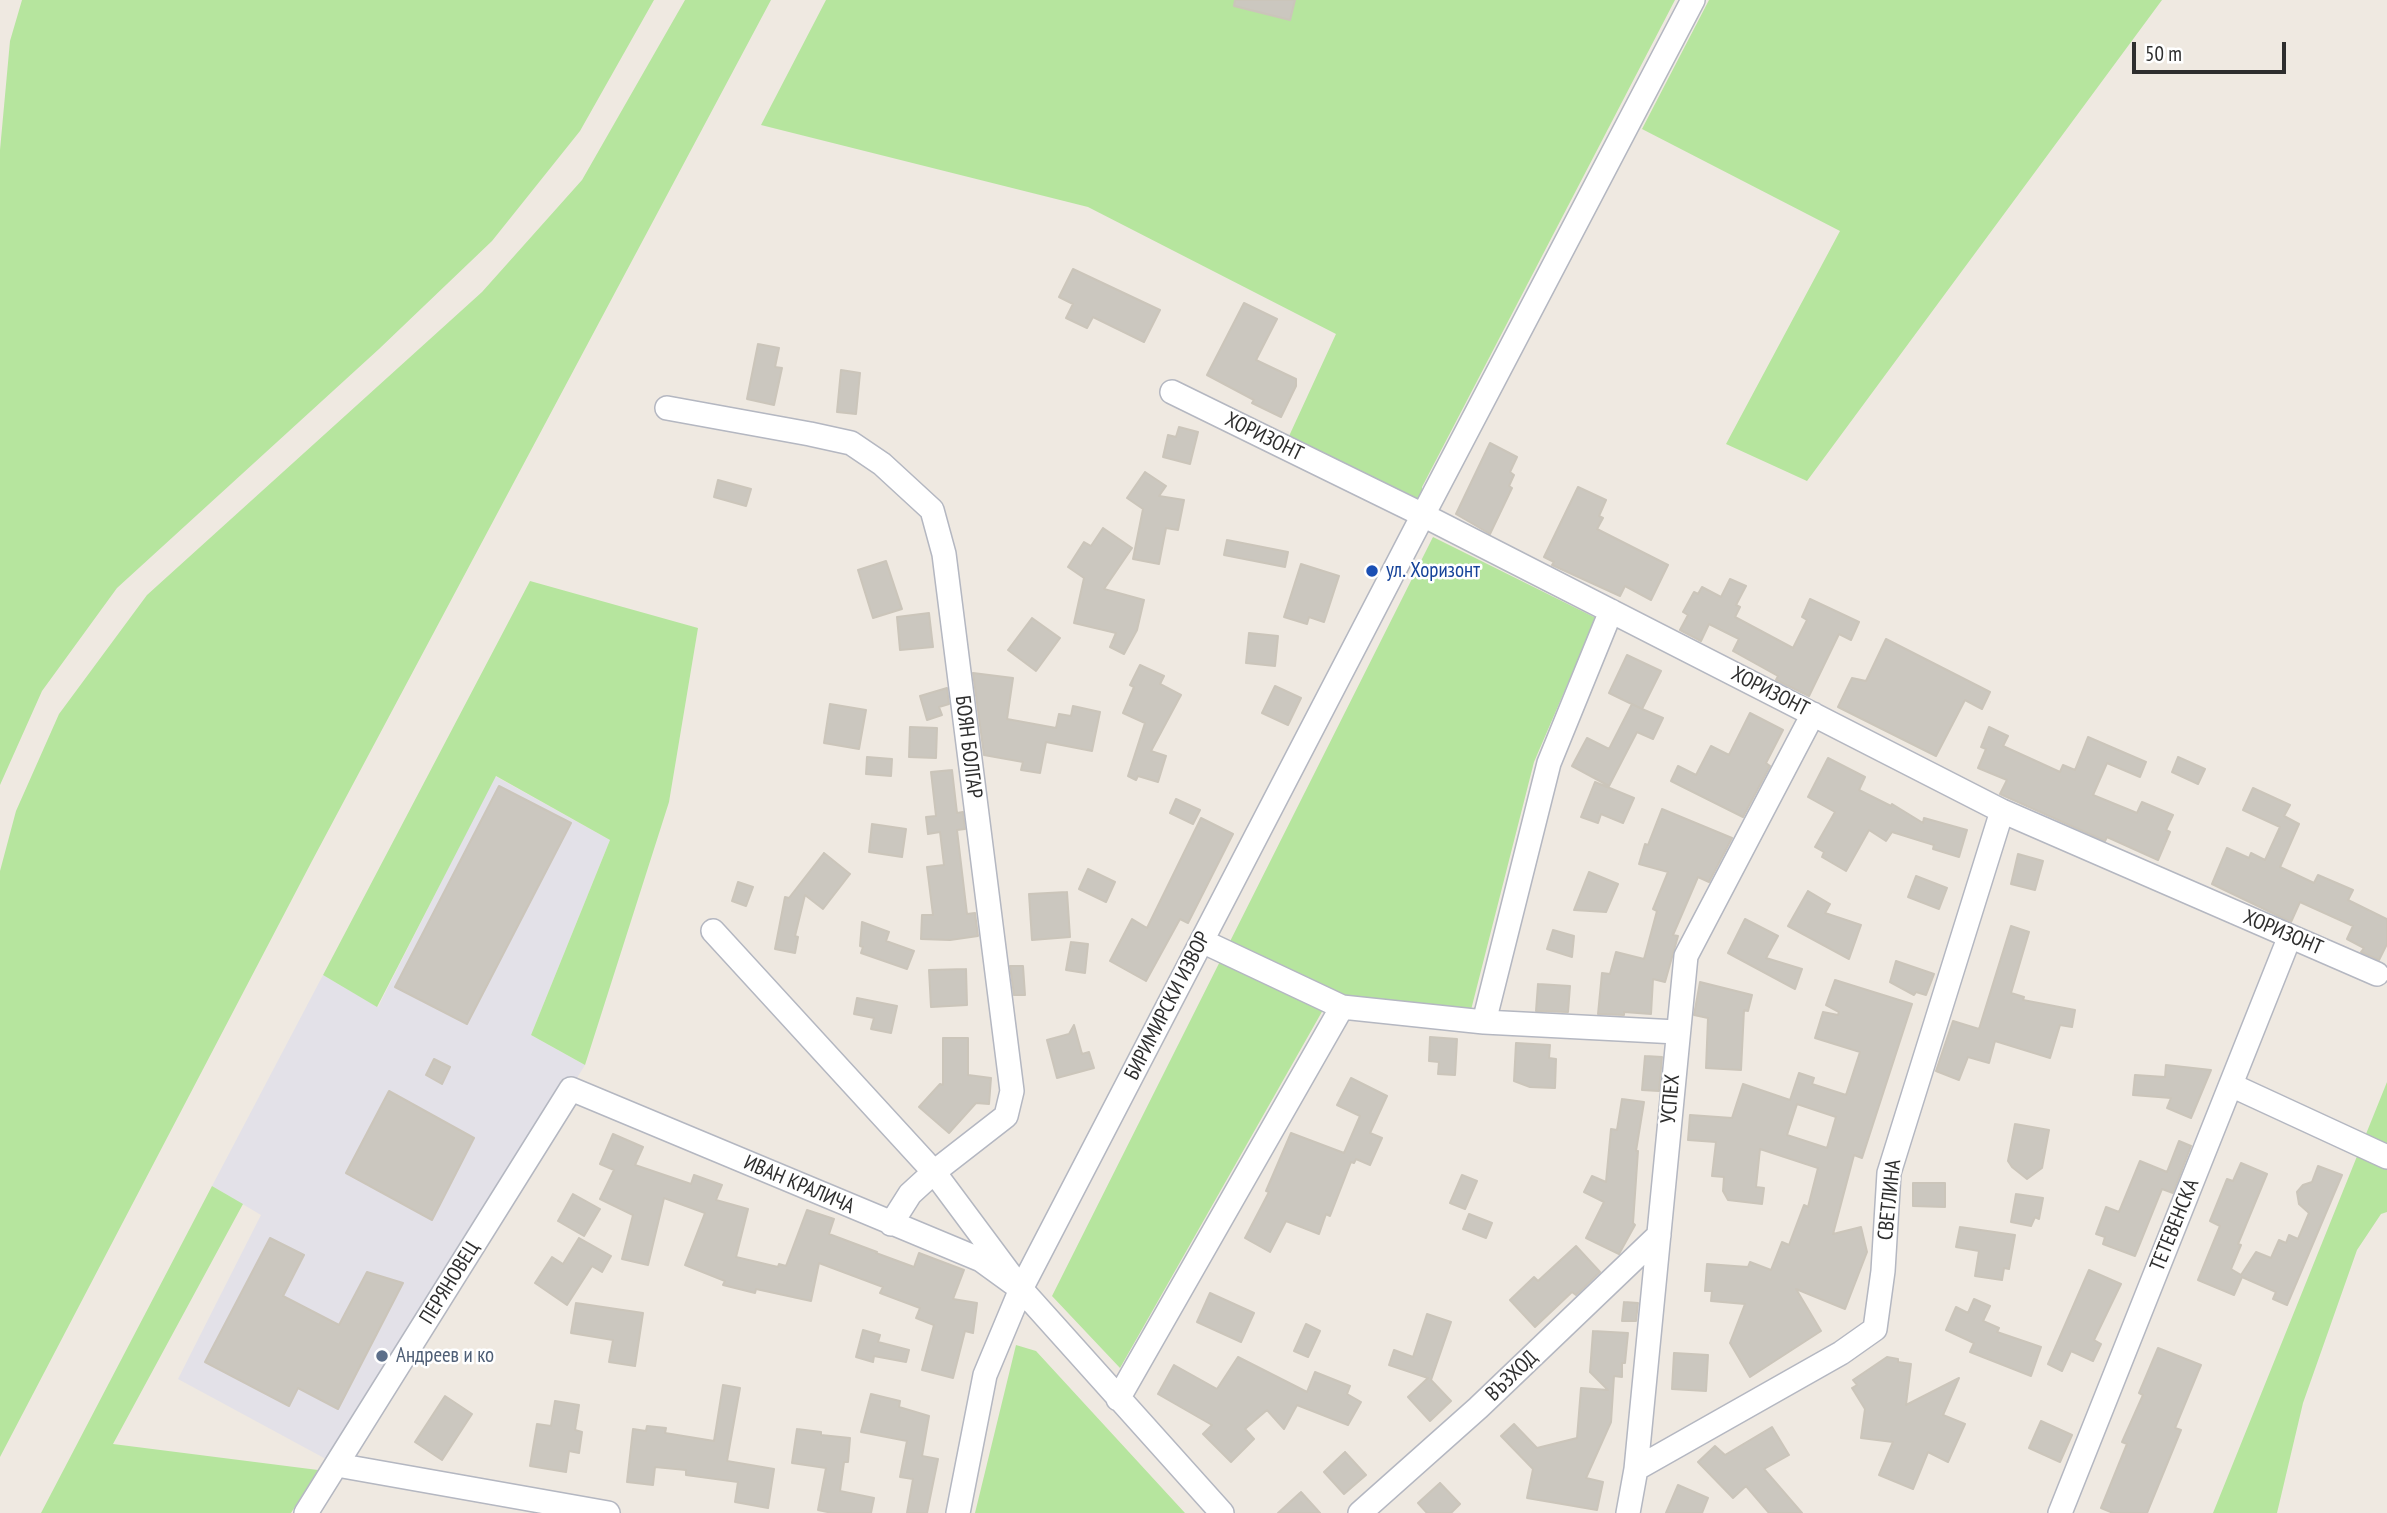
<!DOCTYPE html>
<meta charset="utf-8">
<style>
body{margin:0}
#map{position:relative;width:2387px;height:1513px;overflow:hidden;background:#efe9e1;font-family:"PT Sans Narrow",sans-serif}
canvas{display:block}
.scale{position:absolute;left:2132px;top:42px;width:154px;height:32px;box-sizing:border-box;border:4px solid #2e2e2e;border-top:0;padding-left:9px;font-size:21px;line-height:24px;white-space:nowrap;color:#2e2e2e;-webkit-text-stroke:5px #fff;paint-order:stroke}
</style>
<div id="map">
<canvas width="2387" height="1513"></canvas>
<div class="scale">50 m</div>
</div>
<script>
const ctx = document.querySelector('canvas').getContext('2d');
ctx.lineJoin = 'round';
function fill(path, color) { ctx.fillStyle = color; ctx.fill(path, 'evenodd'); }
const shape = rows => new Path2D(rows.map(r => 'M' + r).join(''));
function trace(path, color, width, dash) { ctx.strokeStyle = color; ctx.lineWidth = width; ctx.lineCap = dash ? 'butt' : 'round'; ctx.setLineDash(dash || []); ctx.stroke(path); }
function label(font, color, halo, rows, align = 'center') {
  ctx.font = font + ' "PT Sans Narrow",sans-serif'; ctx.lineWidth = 5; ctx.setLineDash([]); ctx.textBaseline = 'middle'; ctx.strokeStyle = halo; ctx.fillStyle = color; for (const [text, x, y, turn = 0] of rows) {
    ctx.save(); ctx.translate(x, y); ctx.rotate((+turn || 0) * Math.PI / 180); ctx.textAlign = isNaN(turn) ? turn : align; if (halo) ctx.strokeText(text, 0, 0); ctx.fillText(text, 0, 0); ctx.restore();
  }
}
fill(shape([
 [495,776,610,840,531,1035,585,1065,337,1465,178,1379,261,1215,212,1186,323,975,378,1007]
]), '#e3e1e8');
fill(shape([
 [22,0,654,0,580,131,492,241,379,349,117,588,42,691,0,785,0,150,10,41],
 [685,0,771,0,312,861,0,1457,0,871,16,811,59,714,147,595,482,292,582,180],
 [826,0,1675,0,1422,487,1423,515,1284,447,1336,334,1088,207,761,125],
 [1709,0,2162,0,1807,481,1726,444,1840,231,1642,129],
 [1433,537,1596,618,1534,762,1471,1010,1332,994,1120,1368,1052,1296],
 [530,581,698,628,669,802,585,1065,531,1035,610,840,496,776,377,1007,323,975],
 [2387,1082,2387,1212,2381,1214,2357,1250,2303,1403,2277,1513,2213,1513],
 [212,1186,243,1204,113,1444,318,1470,291,1513,41,1513],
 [1016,1345,1036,1351,1185,1513,975,1513]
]), '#b6e59e');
const building = shape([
 [1235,0,1295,0,1290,20,1234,6,1235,0],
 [1073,269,1160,310,1144,342,1093,317,1087,328,1066,318,1073,304,1059,297,1073,269],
 [1244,303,1277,319,1256,360,1296,379,1296,386,1281,417,1252,403,1254,400,1207,375,1244,303],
 [758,344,779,348,775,367,782,368,774,405,747,399,758,344],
 [841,370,860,373,856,414,837,412,841,370],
 [1179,427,1198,432,1190,464,1163,457,1168,435,1176,437,1179,427],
 [1490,443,1517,457,1510,472,1514,475,1509,486,1512,488,1490,534,1456,514,1490,443],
 [1145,472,1166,486,1159,496,1184,500,1178,530,1166,528,1159,564,1133,559,1143,509,1127,498,1145,472],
 [718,480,751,489,746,506,714,497,718,480],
 [1578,487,1606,500,1599,516,1603,518,1597,529,1668,565,1651,600,1625,586,1620,596,1552,565,1554,562,1544,557,1578,487],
 [1103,528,1132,548,1104,589,1144,600,1137,630,1124,654,1110,647,1116,633,1074,623,1084,578,1068,567,1084,542,1091,546,1103,528],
 [1227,540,1288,552,1285,567,1224,555,1227,540],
 [886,561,902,609,873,618,858,570,886,561],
 [1301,564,1339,576,1324,622,1309,617,1307,624,1284,617,1301,564],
 [1730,579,1746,586,1736,605,1740,607,1735,617,1793,648,1807,620,1802,617,1810,599,1859,622,1851,640,1839,634,1809,696,1776,680,1778,676,1733,651,1739,639,1709,624,1701,641,1680,630,1688,615,1683,612,1694,592,1698,594,1702,587,1721,597,1730,579],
 [929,613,933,647,900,650,897,617,929,613],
 [1032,618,1060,638,1036,671,1008,650,1032,618],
 [1249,633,1278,636,1275,666,1246,663,1249,633],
 [1886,639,1990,692,1982,709,1965,700,1936,756,1838,707,1852,678,1866,681,1886,639],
 [1627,655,1661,671,1642,709,1663,718,1653,739,1637,732,1609,786,1572,766,1587,738,1609,749,1632,704,1640,708,1609,693,1627,655],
 [1140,665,1164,676,1160,684,1181,695,1151,751,1166,756,1158,782,1138,776,1136,780,1128,776,1145,723,1123,713,1134,687,1130,685,1140,665],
 [973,673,1013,678,1007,719,1056,728,1059,714,1071,716,1073,706,1100,712,1092,751,1046,742,1040,773,1021,770,1023,762,984,755,973,673],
 [1275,686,1301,698,1288,725,1262,713,1275,686],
 [947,688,949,704,939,707,942,715,927,720,920,696,947,688],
 [830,704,866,710,859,749,824,743,830,704],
 [1750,713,1783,730,1766,763,1770,766,1743,817,1671,781,1678,766,1696,775,1711,746,1729,755,1750,713],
 [910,727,937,728,936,758,909,757,910,727],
 [1989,727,2008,736,2003,746,2060,772,2063,765,2075,770,2088,737,2146,762,2140,777,2107,763,2093,795,2137,813,2142,802,2173,815,2166,830,2170,832,2158,860,2107,837,2105,841,2000,794,2007,780,1978,768,1986,749,1981,747,1989,727],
 [867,757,892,759,891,776,866,774,867,757],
 [2178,757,2205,769,2198,784,2172,772,2178,757],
 [1828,758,1865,777,1859,790,1891,806,1892,804,1923,823,1924,818,1967,830,1959,857,1933,849,1934,845,1892,832,1886,841,1869,830,1846,871,1822,857,1824,852,1815,847,1835,812,1808,797,1828,758],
 [952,770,957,813,963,812,965,829,957,830,967,914,975,913,978,936,950,940,921,939,922,915,933,915,927,867,944,865,940,832,928,834,926,817,936,816,931,772,952,770],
 [1595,782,1634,798,1623,823,1601,814,1598,823,1581,817,1595,782],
 [499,786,571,823,467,1024,395,987,499,786],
 [2253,788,2290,805,2284,816,2299,824,2280,867,2314,883,2318,875,2353,890,2348,900,2387,919,2387,944,2379,960,2361,952,2364,948,2347,939,2353,926,2300,902,2291,922,2212,884,2227,848,2249,858,2251,853,2265,860,2280,827,2243,810,2253,788],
 [1176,799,1200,810,1193,824,1170,813,1176,799],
 [1662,809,1732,838,1709,882,1698,877,1673,935,1678,936,1665,982,1653,979,1651,1014,1624,1012,1624,1015,1598,1014,1602,973,1610,974,1616,952,1644,959,1657,911,1653,909,1668,872,1639,864,1645,844,1648,845,1662,809],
 [1201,818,1233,834,1188,923,1180,919,1146,981,1110,961,1132,919,1147,928,1201,818],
 [872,824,906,829,902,857,869,852,872,824],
 [824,853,850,874,823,909,805,895,795,936,798,937,795,953,775,949,785,897,789,898,824,853],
 [2018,854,2043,861,2035,890,2011,884,2018,854],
 [1088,869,1115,882,1106,902,1079,889,1088,869],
 [1589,872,1618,884,1606,912,1574,910,1589,872],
 [1916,876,1947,888,1939,909,1908,897,1916,876],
 [738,882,753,887,746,906,732,901,738,882],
 [1808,891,1830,904,1825,913,1861,925,1849,959,1788,926,1808,891],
 [1067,892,1070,937,1032,940,1029,894,1067,892],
 [1745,919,1778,936,1766,958,1802,969,1795,989,1728,953,1745,919],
 [862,922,889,932,886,941,914,951,907,969,861,953,863,947,860,946,862,922],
 [2011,926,2029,932,2011,993,2024,997,2023,1000,2075,1010,2072,1027,2060,1025,2050,1058,1995,1041,1989,1063,1968,1057,1959,1080,1936,1071,1953,1021,1979,1029,2011,926],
 [1553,930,1574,936,1572,957,1547,949,1553,930],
 [1071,942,1088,944,1085,973,1066,970,1071,942],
 [1896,961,1934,974,1926,995,1916,992,1914,995,1890,982,1896,961],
 [1010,966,1023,966,1025,995,1014,995,1010,966],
 [966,969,967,1005,931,1007,929,970,966,969],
 [1835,980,1912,1004,1862,1158,1854,1155,1833,1234,1861,1227,1867,1252,1845,1309,1796,1289,1821,1331,1750,1377,1730,1343,1745,1304,1711,1301,1712,1291,1705,1291,1707,1264,1748,1267,1750,1262,1771,1270,1782,1242,1789,1245,1804,1205,1808,1207,1818,1168,1760,1149,1756,1187,1764,1188,1762,1204,1728,1200,1723,1191,1724,1177,1712,1176,1716,1142,1688,1140,1690,1115,1732,1118,1743,1084,1790,1100,1799,1073,1814,1078,1812,1084,1846,1095,1860,1052,1815,1038,1823,1012,1838,1015,1839,1012,1826,1005,1835,980],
 [1797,1104,1836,1117,1827,1148,1787,1135,1797,1104],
 [1700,982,1752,995,1748,1011,1744,1010,1741,1070,1706,1068,1708,1018,1694,1015,1700,982],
 [1538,984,1570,986,1568,1012,1536,1011,1538,984],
 [857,998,897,1006,891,1033,871,1029,874,1018,854,1014,857,998],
 [1074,1025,1082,1054,1089,1052,1094,1068,1057,1078,1047,1040,1069,1034,1074,1025],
 [1430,1037,1457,1039,1455,1075,1438,1074,1439,1062,1429,1061,1430,1037],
 [943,1038,968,1038,968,1075,991,1078,989,1104,976,1103,949,1133,919,1107,940,1084,943,1085,943,1038],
 [1516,1043,1550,1045,1549,1058,1556,1059,1555,1088,1530,1087,1514,1081,1516,1043],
 [1645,1056,1662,1057,1659,1091,1642,1090,1645,1056],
 [434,1059,450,1067,442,1084,426,1075,434,1059],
 [2166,1065,2211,1070,2191,1118,2167,1108,2171,1098,2133,1095,2135,1075,2165,1077,2166,1065],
 [1351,1078,1387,1096,1370,1133,1382,1138,1370,1165,1356,1159,1354,1163,1351,1162,1330,1216,1326,1214,1319,1234,1286,1221,1270,1252,1245,1238,1269,1192,1266,1191,1291,1133,1344,1153,1360,1116,1337,1105,1351,1078],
 [389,1091,474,1138,432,1220,346,1173,389,1091],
 [1622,1099,1644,1102,1636,1151,1638,1151,1633,1223,1635,1225,1619,1254,1586,1238,1604,1202,1584,1192,1592,1176,1606,1182,1611,1129,1617,1130,1622,1099],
 [2015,1124,2049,1130,2042,1168,2027,1179,2012,1167,2008,1161,2015,1124],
 [613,1134,643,1147,635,1165,691,1184,694,1175,722,1185,716,1200,748,1209,736,1257,778,1267,779,1264,786,1266,807,1210,834,1219,829,1234,877,1252,876,1253,914,1267,919,1253,964,1270,953,1299,977,1303,973,1333,965,1331,953,1378,922,1370,934,1325,916,1318,920,1308,880,1293,883,1287,819,1263,811,1301,756,1289,755,1293,723,1285,725,1281,685,1265,705,1213,664,1198,648,1265,622,1259,633,1215,600,1199,614,1170,600,1164,613,1134],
 [2179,1141,2191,1146,2173,1193,2162,1189,2135,1256,2103,1244,2105,1237,2096,1234,2106,1207,2119,1212,2140,1161,2167,1172,2179,1141],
 [2241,1163,2267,1174,2238,1244,2241,1245,2231,1269,2241,1275,2256,1252,2271,1258,2279,1240,2286,1243,2289,1235,2298,1239,2309,1213,2299,1204,2297,1192,2303,1185,2312,1182,2318,1166,2342,1175,2287,1305,2273,1299,2276,1292,2242,1277,2234,1295,2198,1280,2220,1226,2210,1221,2227,1179,2233,1181,2241,1163],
 [1462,1175,1477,1181,1465,1209,1450,1203,1462,1175],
 [1913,1183,1945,1183,1945,1207,1913,1206,1913,1183],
 [573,1194,600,1209,584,1236,558,1221,573,1194],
 [2016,1194,2043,1198,2039,1219,2035,1217,2031,1226,2011,1222,2016,1194],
 [1469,1214,1492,1223,1486,1238,1463,1229,1469,1214],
 [1960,1227,2015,1235,2009,1269,2004,1268,2002,1280,1975,1276,1979,1251,1956,1247,1960,1227],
 [270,1238,304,1255,283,1296,339,1325,367,1272,403,1283,338,1409,298,1388,289,1406,205,1362,270,1238],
 [579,1238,611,1256,602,1272,592,1266,567,1305,535,1283,552,1257,563,1264,579,1238],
 [1576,1246,1600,1272,1576,1295,1572,1292,1535,1327,1510,1300,1534,1277,1538,1281,1576,1246],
 [2089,1270,2121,1284,2094,1340,2101,1344,2093,1361,2071,1351,2062,1371,2048,1364,2089,1270],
 [1210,1293,1254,1313,1241,1342,1197,1322,1210,1293],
 [1974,1299,1990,1306,1983,1321,1999,1328,1997,1332,2041,1347,2031,1376,1970,1352,1974,1343,1946,1330,1956,1307,1968,1313,1974,1299],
 [1624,1302,1638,1303,1636,1321,1622,1321,1624,1302],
 [576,1303,643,1313,635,1366,609,1362,613,1340,571,1333,576,1303],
 [1427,1314,1451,1322,1431,1380,1451,1401,1430,1421,1408,1397,1428,1378,1389,1365,1394,1350,1413,1357,1427,1314],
 [1306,1324,1320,1331,1308,1357,1294,1351,1306,1324],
 [863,1330,880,1335,878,1342,909,1350,906,1362,874,1356,873,1362,856,1357,863,1330],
 [1593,1331,1628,1333,1625,1363,1622,1363,1622,1377,1614,1376,1611,1422,1586,1478,1603,1482,1597,1510,1527,1498,1533,1469,1501,1436,1514,1424,1537,1448,1577,1438,1581,1388,1608,1390,1590,1372,1593,1331],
 [2158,1348,2201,1365,2175,1428,2181,1430,2147,1513,2113,1513,2101,1508,2127,1444,2122,1442,2143,1395,2139,1393,2158,1348],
 [1674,1353,1708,1355,1706,1391,1672,1389,1674,1353],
 [1238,1357,1307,1392,1315,1372,1350,1386,1347,1394,1361,1402,1348,1425,1297,1405,1284,1429,1267,1410,1245,1429,1254,1439,1231,1462,1203,1434,1212,1425,1158,1394,1174,1365,1217,1389,1238,1357],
 [1887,1357,1898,1359,1898,1362,1911,1364,1906,1405,1959,1378,1943,1415,1965,1424,1948,1462,1928,1452,1913,1489,1879,1475,1893,1442,1861,1438,1865,1409,1852,1388,1857,1385,1853,1380,1887,1357],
 [723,1385,740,1388,727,1461,774,1469,768,1508,735,1502,738,1482,686,1475,686,1470,655,1467,653,1485,627,1482,633,1429,646,1431,647,1426,666,1428,665,1433,714,1441,723,1385],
 [871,1394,900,1401,899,1407,929,1416,922,1456,938,1459,927,1513,907,1513,913,1479,900,1477,907,1441,861,1432,871,1394],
 [445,1396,472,1414,442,1460,415,1442,445,1396],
 [555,1401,579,1405,575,1430,582,1432,579,1453,569,1451,566,1472,530,1466,537,1424,551,1426,555,1401],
 [2041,1421,2072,1435,2060,1462,2029,1448,2041,1421],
 [1772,1427,1789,1455,1764,1469,1802,1513,1769,1513,1746,1486,1733,1498,1698,1462,1715,1446,1725,1455,1772,1427],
 [797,1429,821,1432,821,1435,850,1438,848,1462,844,1462,840,1491,874,1498,871,1513,832,1513,818,1510,826,1468,792,1463,797,1429],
 [1345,1452,1366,1475,1344,1494,1324,1472,1345,1452],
 [1440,1483,1460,1504,1451,1513,1427,1513,1418,1503,1440,1483],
 [1678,1485,1708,1498,1702,1513,1666,1513,1678,1485],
 [1301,1492,1320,1513,1278,1513,1301,1492]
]);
fill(building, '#cbc7bf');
trace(building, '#cbc5ba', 2);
const minor = shape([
 [1172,392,1423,515,2002,811,2377,974],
 [667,408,810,434,851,443,882,464,932,510,944,554,1012,1091,1006,1116,934,1172,910,1194,891,1224],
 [713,931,934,1172,1021,1289,1222,1513],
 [1202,941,1342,1007,1484,1022,1677,1032],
 [1484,1022,1549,763,1611,611],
 [2231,1085,2387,1157],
 [1118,1399,1342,1007],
 [337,1465,608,1513],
 [1636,1469,1841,1353,1875,1329,1883,1271,1889,1173,2002,811],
 [306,1513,571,1089,981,1260,1021,1289],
 [958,1513,985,1375,1021,1289,1423,515,1693,0],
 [1360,1513,1478,1408,1659,1235],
 [1628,1513,1636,1469,1686,956,1813,714],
 [2060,1513,2290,936]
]);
trace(minor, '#b4b7c1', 26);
trace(minor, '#fff', 23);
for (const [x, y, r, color] of [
 [1372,571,7,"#1a4fb4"],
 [382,1356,7,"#5c6f8a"]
]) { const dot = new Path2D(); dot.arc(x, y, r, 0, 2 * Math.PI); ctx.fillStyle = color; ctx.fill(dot); trace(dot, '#fff', 2.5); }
label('21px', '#2e2e2e', '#fff', [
 ["ХОРИЗОНТ",1264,437,26],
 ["ХОРИЗОНТ",1770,692,27],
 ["БОЯН БОЛГАР",968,747,83],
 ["ХОРИЗОНТ",2283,933,23],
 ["БИРИМИРСКИ ИЗВОР",1168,1006,-63],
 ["УСПЕХ",1671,1099,-85],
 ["ИВАН КРАЛИЧА",799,1185,23],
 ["СВЕТЛИНА",1890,1200,-84],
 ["ТЕТЕВЕНСКА",2175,1225,-68],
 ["ПЕРЯНОВЕЦ",450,1283,-58],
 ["ВЪЗХОД",1512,1376,-44]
]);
label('21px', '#164399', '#fff', [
 ["ул. Хоризонт",1386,571]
], 'left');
label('21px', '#4e5e75', '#fff', [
 ["Андреев и ко",396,1356]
], 'left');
</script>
